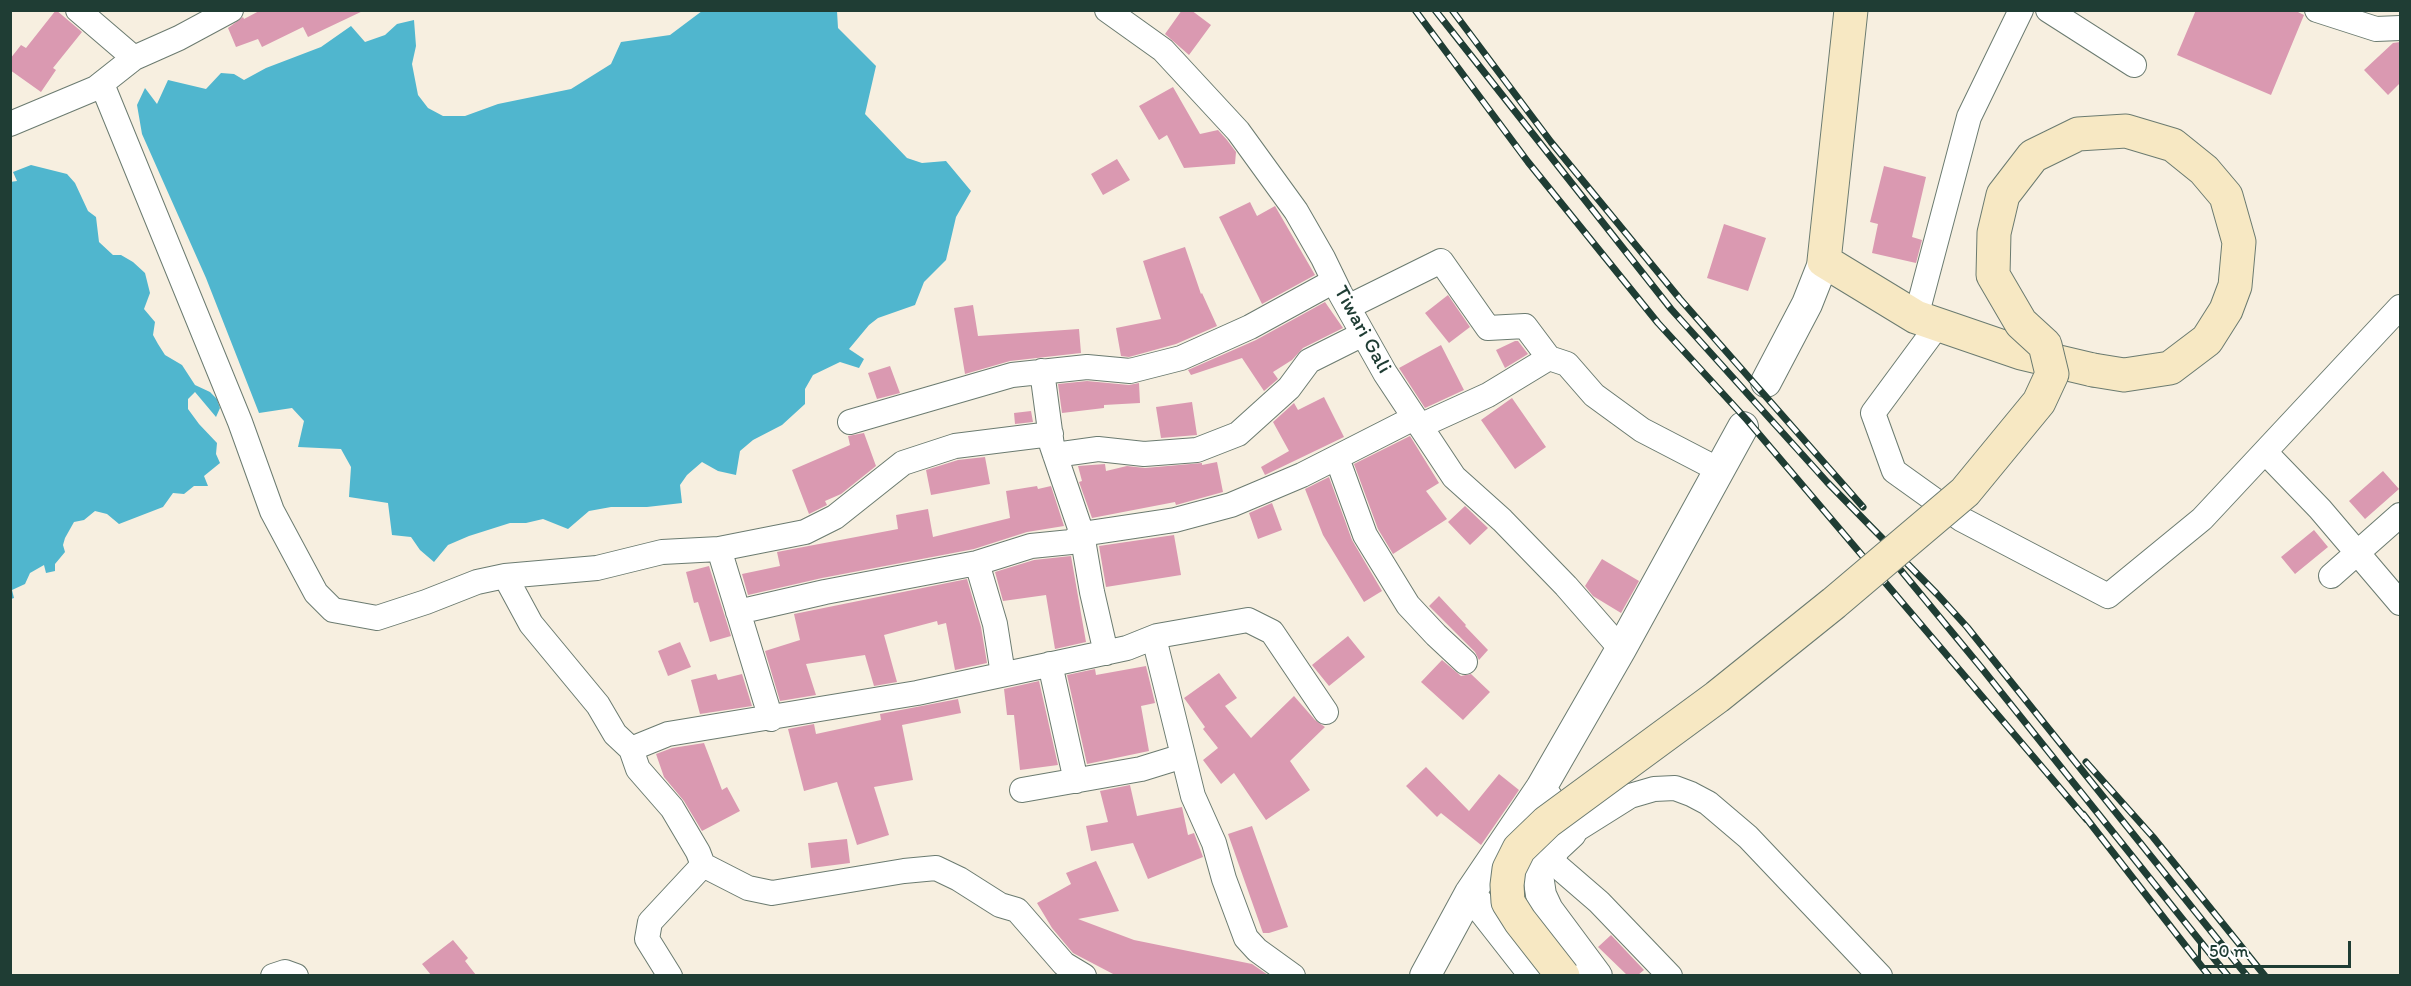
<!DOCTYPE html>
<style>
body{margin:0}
#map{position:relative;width:2411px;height:986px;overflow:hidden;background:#f7efe0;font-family:Itim,sans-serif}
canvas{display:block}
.frame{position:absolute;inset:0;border:12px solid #1f3d34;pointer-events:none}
.scale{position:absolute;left:2198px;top:941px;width:153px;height:27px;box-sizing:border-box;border:3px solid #1f3d34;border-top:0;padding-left:8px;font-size:18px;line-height:21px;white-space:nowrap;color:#1f3d34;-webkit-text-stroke:4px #fff;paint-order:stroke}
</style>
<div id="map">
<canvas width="2411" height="986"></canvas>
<div class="frame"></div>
<div class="scale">50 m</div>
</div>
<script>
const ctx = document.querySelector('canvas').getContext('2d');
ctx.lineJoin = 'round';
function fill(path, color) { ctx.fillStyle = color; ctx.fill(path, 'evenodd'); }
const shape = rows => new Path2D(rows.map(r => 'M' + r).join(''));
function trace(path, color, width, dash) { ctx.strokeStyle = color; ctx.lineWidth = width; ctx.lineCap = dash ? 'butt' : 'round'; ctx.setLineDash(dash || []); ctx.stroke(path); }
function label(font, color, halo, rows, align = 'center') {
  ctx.font = font + ' Itim,sans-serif'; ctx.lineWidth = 4.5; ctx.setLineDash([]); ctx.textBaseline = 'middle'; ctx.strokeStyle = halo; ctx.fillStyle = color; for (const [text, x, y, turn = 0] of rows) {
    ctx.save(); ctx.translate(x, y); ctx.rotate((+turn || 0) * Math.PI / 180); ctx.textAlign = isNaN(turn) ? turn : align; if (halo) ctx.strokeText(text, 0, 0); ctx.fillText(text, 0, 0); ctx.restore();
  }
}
fill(shape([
 [702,11,837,11,838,28,876,66,865,114,907,158,922,163,946,161,971,191,956,217,946,260,924,282,915,305,878,318,869,325,849,349,864,359,859,368,840,362,813,375,805,389,805,404,782,425,753,440,740,451,736,475,718,471,702,462,687,475,680,485,682,503,647,507,611,507,589,511,568,529,543,519,526,523,510,523,469,536,448,545,434,562,420,550,411,537,392,535,388,503,349,497,351,467,341,449,298,447,304,421,292,408,259,413,206,278,142,134,137,105,145,88,157,104,168,80,206,89,221,73,234,74,244,80,266,68,321,47,351,26,365,42,385,35,397,24,414,20,416,46,412,64,418,95,428,108,443,116,465,116,498,104,571,89,611,64,621,42,670,35],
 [31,165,67,174,75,183,88,211,96,217,99,242,113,255,121,255,133,262,145,273,150,293,144,309,155,322,153,335,158,344,165,355,182,365,195,385,210,392,217,399,220,408,216,417,195,392,188,399,188,409,199,424,217,443,216,454,220,463,204,476,208,486,194,486,184,494,173,493,163,507,119,524,107,514,95,511,84,520,74,522,65,538,63,545,65,552,55,564,55,571,46,573,44,565,30,573,25,584,12,590,14,598,11,599,10,182,17,181,13,172]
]), '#50b6ce');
fill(shape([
 [56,10,82,32,53,68,56,70,41,92,10,70,10,59,21,45,26,48],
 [261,10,365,10,308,37,303,27,262,47,258,39,236,47,228,28,243,17,244,19],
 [1182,10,1191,10,1211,25,1189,55,1165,34],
 [2196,10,2294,10,2304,15,2271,95,2177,55],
 [2400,42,2400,83,2388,95,2364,70,2393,43],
 [1173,87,1200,134,1218,130,1227,140,1236,152,1235,164,1184,168,1167,135,1159,140,1139,106],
 [1117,159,1130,180,1103,195,1091,174],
 [1884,166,1926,177,1912,237,1922,240,1916,263,1872,253,1878,224,1870,222],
 [1250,202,1257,216,1275,206,1315,275,1262,304,1219,217],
 [1724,224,1766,238,1748,291,1707,278],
 [1185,247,1201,294,1202,293,1217,326,1176,344,1129,357,1121,356,1116,328,1161,319,1143,261],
 [1448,295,1470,327,1449,343,1425,313],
 [1325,302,1343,328,1303,348,1292,360,1273,372,1278,379,1264,391,1242,358,1191,375,1188,370,1256,340],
 [973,305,978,336,1079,329,1081,353,1010,361,965,374,954,308],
 [1515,341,1518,341,1528,354,1505,368,1496,350],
 [1441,345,1464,390,1425,408,1399,368],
 [890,366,900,393,877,399,868,373],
 [1087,381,1129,385,1139,383,1140,403,1104,405,1104,408,1062,413,1058,384],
 [1324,397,1344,437,1265,475,1261,467,1289,451,1273,422,1294,403,1298,410],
 [1512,398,1546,447,1515,469,1481,420],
 [1192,402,1197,435,1161,438,1156,407],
 [1031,411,1033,422,1015,424,1014,413],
 [864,433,876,466,841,494,825,501,827,505,809,514,792,470,850,445,848,436],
 [1410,436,1439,483,1426,491,1447,519,1393,554,1378,529,1354,464],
 [985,457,990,484,931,495,926,470,958,460],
 [1217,462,1223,492,1176,505,1175,502,1092,518,1079,482,1082,481,1078,466,1105,464,1106,471,1127,466,1145,468,1202,463,1202,465],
 [2383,471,2399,489,2365,519,2349,501],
 [1329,477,1352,540,1382,591,1364,602,1323,535,1305,489],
 [1037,486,1038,489,1051,486,1064,526,1027,532,974,549,822,578,748,595,742,574,780,566,777,552,898,529,896,515,928,509,933,537,1010,518,1006,491],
 [1272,503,1282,530,1258,539,1249,513],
 [1465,506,1488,528,1470,545,1448,522],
 [2314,530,2328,547,2295,574,2281,557],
 [1174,535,1181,575,1106,587,1099,546],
 [1071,556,1086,642,1055,649,1046,595,1003,601,995,572,1034,560],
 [1602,559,1639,581,1621,613,1593,596,1585,586],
 [709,566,731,636,710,642,698,602,694,603,686,572],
 [967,579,981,627,987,663,955,670,946,623,938,625,937,621,884,635,897,682,874,686,865,655,806,664,816,695,780,701,765,651,800,640,794,614],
 [1439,596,1466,625,1465,626,1488,650,1479,660,1475,652,1429,606],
 [1348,636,1365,657,1329,686,1312,665],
 [680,642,691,667,668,676,658,651],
 [1442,660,1461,676,1471,674,1490,692,1463,720,1421,682],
 [1146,666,1155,703,1141,706,1149,751,1087,764,1067,675,1095,669,1096,675],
 [1219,673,1237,698,1225,706,1251,738,1294,696,1315,720,1325,727,1290,761,1310,790,1266,820,1234,773,1221,784,1203,760,1218,748,1203,729,1205,727,1184,698],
 [716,674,718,680,742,674,752,706,700,714,691,680],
 [1039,681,1058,765,1020,770,1014,715,1007,715,1004,689],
 [958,699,961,713,902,725,913,780,874,787,889,835,857,845,837,782,804,791,788,729,814,724,816,734,881,720,880,714],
 [704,743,722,790,727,787,740,811,702,831,684,801,664,777,656,754,672,748],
 [1426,767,1469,811,1499,774,1519,790,1481,845,1441,813,1437,817,1406,786],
 [1130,785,1137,816,1182,807,1188,835,1194,833,1203,857,1148,879,1133,843,1091,851,1086,826,1108,822,1100,791],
 [1252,826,1288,927,1269,933,1263,933,1228,834],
 [847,839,850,863,811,868,808,843],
 [1096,861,1119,911,1078,919,1134,940,1252,964,1268,975,1115,975,1073,953,1052,928,1037,903,1071,884,1066,873],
 [1611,935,1644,970,1638,975,1627,975,1598,947],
 [453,940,468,958,465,961,476,975,431,975,422,964]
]), '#da99b1');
const minor = shape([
 [78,10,134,58],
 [1107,10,1163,50,1238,131,1296,211,1323,258,1340,293,1385,373,1454,477,1502,520,1566,586,1621,649],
 [2048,10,2134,65],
 [2317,10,2376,29,2400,28],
 [102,84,240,422,272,511,316,593,333,610,377,618,426,602,477,582,505,576,597,568,662,552,719,549,805,532,835,517,903,463,955,446,1051,434],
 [10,124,96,88,134,58,179,38,231,10],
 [1348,307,1441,261,1488,328,1525,326,1549,358],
 [1916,317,1969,117,2021,10],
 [1938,325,1873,413,1894,471,1961,519,2108,596,2202,519,2400,307],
 [1042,371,1052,446,1082,534,1092,592,1106,653],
 [850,422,1012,375,1087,367,1130,371,1181,358,1250,327,1334,281],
 [1420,426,1488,395,1549,358,1567,364,1594,395,1642,430,1721,471],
 [2265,452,2320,509,2400,603],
 [1055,455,1098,449,1144,454,1197,450,1238,434,1289,388,1309,361,1363,334],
 [1337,458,1365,535,1408,605,1436,635,1465,662],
 [719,549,771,719],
 [977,563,995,624,1003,674],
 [505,576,531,624,598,705,615,734,631,749,638,769,672,808,698,852,703,865,650,922,647,939,670,976],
 [2331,576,2400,515],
 [738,612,825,592,977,563,1031,546,1071,542,1082,534,1175,520,1231,505,1302,475,1414,418],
 [1154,638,1193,796,1214,843,1224,879,1246,938,1257,950,1293,976],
 [1050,664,1076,781],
 [631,749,668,734,917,693,1127,648,1157,636,1248,620,1272,632,1326,712],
 [1022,790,1141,769,1183,756],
 [1571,833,1630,796,1654,789,1675,788,1691,794,1708,803,1748,837,1880,976],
 [1548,858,1599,902,1670,976],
 [703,865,748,888,772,893,904,871,936,868,959,879,1000,905,1017,910,1064,964,1084,976],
 [273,976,285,972,296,976]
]);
const tertiary = shape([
 [1766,382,1807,304,1824,261],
 [1544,793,1571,833,1556,847,1538,875,1541,895,1548,910,1597,976],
 [1470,893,1535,976],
 [1425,976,1470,893,1541,788,1621,649,1743,427]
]);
const secondary = shape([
 [1851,10,1824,261,1916,317,2021,353,2093,370]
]);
trace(minor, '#6b7b70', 26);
trace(tertiary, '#6b7b70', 32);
trace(secondary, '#6b7b70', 35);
trace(minor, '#fff', 24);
trace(tertiary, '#fff', 30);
trace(secondary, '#f7e8c3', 33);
const rail = shape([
 [1415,10,1528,162,1658,323,1747,420,2087,820],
 [1435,10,1671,309,1827,482,1937,594,1967,627,2247,976],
 [1452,10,1551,142,1680,299,1863,507],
 [1885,551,1984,671,2228,976],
 [2086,762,2153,837,2265,976],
 [2083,814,2209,976]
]);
trace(rail, '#1f3d34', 7);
trace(rail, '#fff', 4.5, [14]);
const secondaryBridge = shape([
 [1563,976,1520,921,1508,902,1507,885,1509,869,1519,849,1547,822,1717,697,1834,603,1965,492,2039,402,2052,374,2045,345,2021,323,1993,275,1994,233,2003,195,2033,156,2078,134,2126,131,2173,145,2204,170,2226,196,2239,242,2235,286,2226,310,2207,340,2170,368,2124,375,2093,370]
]);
trace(secondaryBridge, '#6b7b70', 35, []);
trace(secondaryBridge, '#f7e8c3', 33);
label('21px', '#1f3d34', '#fff', [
 ["Tiwari Gali",1362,330,61]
]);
</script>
